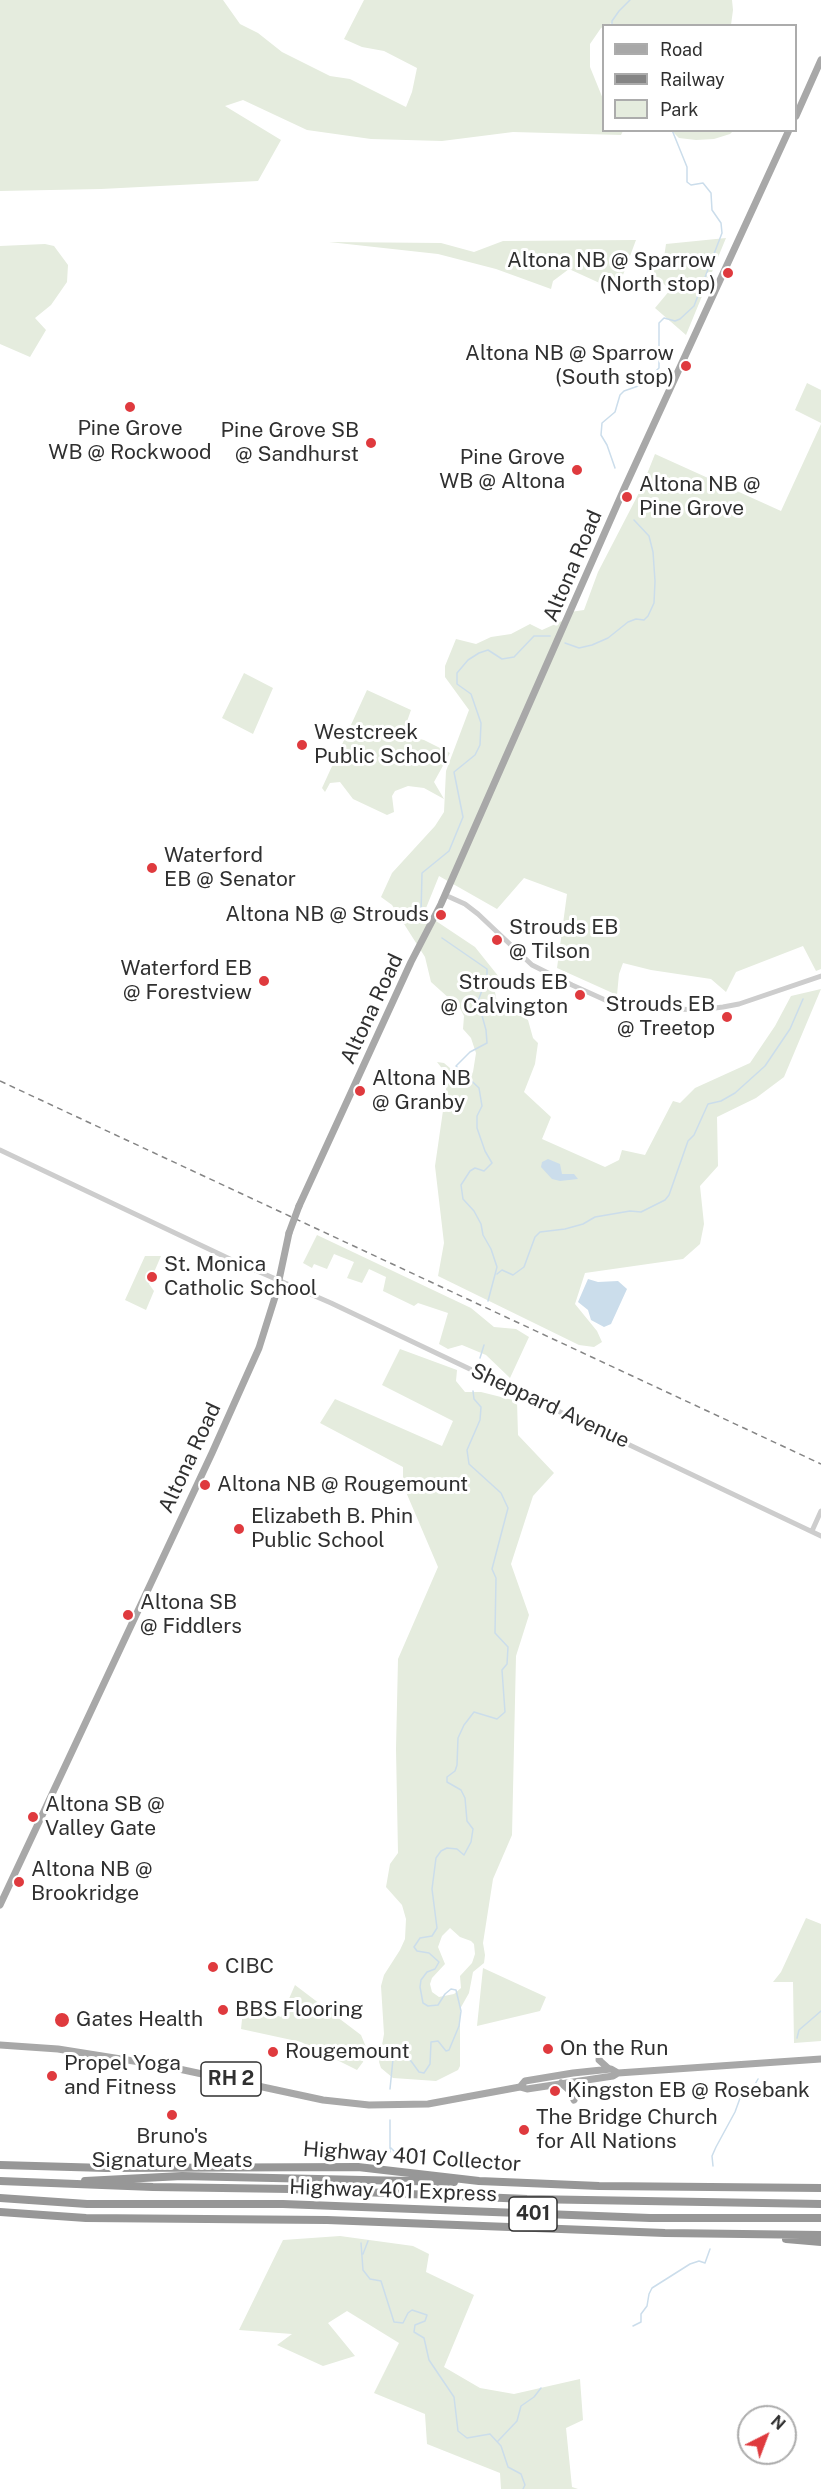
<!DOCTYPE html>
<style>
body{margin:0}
#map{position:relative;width:821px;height:2489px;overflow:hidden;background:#fff;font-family:"Public Sans",sans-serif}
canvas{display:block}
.legend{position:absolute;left:602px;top:24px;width:195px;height:108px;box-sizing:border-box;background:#fff;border:2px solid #acacac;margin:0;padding:8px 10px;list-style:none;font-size:18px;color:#303030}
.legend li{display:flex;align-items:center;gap:12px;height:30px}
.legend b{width:30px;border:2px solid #acacac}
.north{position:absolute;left:737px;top:2405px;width:60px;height:60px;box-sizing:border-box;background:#fff;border:2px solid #acacac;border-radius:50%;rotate:42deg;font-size:16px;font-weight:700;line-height:24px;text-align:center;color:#303030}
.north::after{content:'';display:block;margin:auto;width:21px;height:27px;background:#df3a3e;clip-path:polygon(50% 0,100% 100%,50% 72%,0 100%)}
</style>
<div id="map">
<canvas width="821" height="2489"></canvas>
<ul class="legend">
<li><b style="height:8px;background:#a8a8a8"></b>Road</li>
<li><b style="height:8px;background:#858585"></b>Railway</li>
<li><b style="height:16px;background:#e5ecde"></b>Park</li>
</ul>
<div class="north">N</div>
</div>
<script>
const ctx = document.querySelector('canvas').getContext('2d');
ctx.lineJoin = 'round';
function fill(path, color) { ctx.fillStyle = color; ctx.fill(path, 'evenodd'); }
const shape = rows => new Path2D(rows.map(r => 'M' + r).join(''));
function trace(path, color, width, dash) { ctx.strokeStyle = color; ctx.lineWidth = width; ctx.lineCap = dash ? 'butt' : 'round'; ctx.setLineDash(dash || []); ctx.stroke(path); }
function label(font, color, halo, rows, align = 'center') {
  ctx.font = font + ' "Public Sans",sans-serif'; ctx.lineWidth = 6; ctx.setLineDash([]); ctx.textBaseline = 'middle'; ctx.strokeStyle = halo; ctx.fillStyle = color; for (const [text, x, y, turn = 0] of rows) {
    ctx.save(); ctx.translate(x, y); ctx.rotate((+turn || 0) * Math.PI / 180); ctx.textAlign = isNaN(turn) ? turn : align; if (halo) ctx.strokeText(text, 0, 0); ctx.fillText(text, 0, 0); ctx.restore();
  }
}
fill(shape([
 [0,0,223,0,240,24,258,33,282,52,330,76,350,79,406,107,412,92,417,68,384,51,362,47,344,39,364,0,732,0,733,10,731,25,615,26,612,23,601,28,590,44,590,67,603,99,604,130,623,131,621,135,513,132,442,141,371,139,307,130,243,100,225,106,281,140,258,181,101,189,0,191],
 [672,131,733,131,730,134,714,139,696,140,679,138],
 [726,238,686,335,655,308,670,290,642,263,663,264,666,244],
 [636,240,617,291,569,269,553,281,551,289,496,269,438,254,329,242,441,243,474,252,503,241],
 [45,244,54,246,68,265,67,282,51,305,35,318,46,330,30,357,0,344,0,246],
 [807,383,821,390,821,423,795,410],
 [821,424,821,969,816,971,803,946,736,972,726,992,711,979,651,970,623,963,619,974,617,995,557,968,567,894,524,878,497,909,439,876,424,913,475,947,499,977,495,992,497,1003,528,1020,533,1038,538,1043,535,1064,524,1092,551,1117,542,1139,605,1167,619,1160,622,1150,645,1155,673,1101,680,1103,695,1088,750,1063,775,1026,791,996,821,989,784,1077,756,1098,717,1117,718,1166,700,1186,704,1224,700,1244,683,1259,585,1273,575,1304,597,1331,602,1342,594,1347,579,1345,438,1276,444,1243,435,1166,448,1076,437,1062,444,1063,457,1074,469,1079,473,1072,476,1053,471,1038,463,1029,464,1016,460,1008,431,982,425,957,392,905,381,897,392,873,435,826,444,812,446,771,469,710,445,677,445,666,456,639,476,644,491,637,511,634,530,624,542,630,562,621,570,612,584,610,598,572,641,489,655,454,781,511],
 [244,673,273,688,253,734,222,718],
 [367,690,411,710,405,727,410,737,424,740,450,753,434,782,444,799,424,788,408,786,395,791,392,796,394,812,387,815,353,799,340,782,330,783,325,792,322,788],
 [317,1235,471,1308,494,1327,516,1329,529,1337,510,1378,486,1355,462,1345,448,1349,439,1344,448,1313,418,1303,414,1306,383,1291,386,1277,369,1269,362,1283,347,1278,354,1262,334,1254,327,1269,314,1264,312,1268,303,1263],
 [145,1256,161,1256,149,1284,154,1291,146,1310,125,1300],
 [400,1349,457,1370,456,1381,465,1392,481,1392,517,1401,518,1435,554,1473,533,1496,511,1564,529,1615,516,1656,512,1835,493,1879,483,1943,485,1955,484,1963,473,1972,469,1993,460,2009,460,2066,458,2070,436,2081,393,2078,381,2068,379,2062,384,2034,381,1986,384,1975,400,1950,405,1939,406,1919,402,1905,386,1887,390,1864,398,1853,396,1749,398,1659,438,1567,403,1485,403,1467,320,1423,335,1399,442,1446,453,1421,382,1385],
 [450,1928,460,1937,471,1941,474,1944,475,1954,472,1963,460,1976,461,1988,454,1994,439,1997,432,1992,430,1984,432,1978,445,1964,438,1947,442,1936],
 [806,1918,821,1924,821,2041,794,2043,793,1982,773,1982,781,1972],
 [483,1968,546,1997,540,2011,477,2026],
 [295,1985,361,2035,366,2047,363,2062,357,2070,301,2042,241,2029,243,2010,249,2003,281,2017],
 [340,2236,413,2246,429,2254,426,2272,474,2295,444,2367,480,2388,514,2394,580,2379,583,2420,566,2428,572,2487,578,2489,501,2489,500,2473,427,2444,425,2414,374,2393,399,2343,347,2311,328,2323,355,2356,323,2366,277,2345,292,2334,239,2330,283,2240]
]), '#e5ecde');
fill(shape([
 [548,1159,560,1164,562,1174,574,1174,578,1179,560,1181,552,1179,541,1167,542,1162],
 [588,1279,598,1282,618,1281,627,1289,611,1324,604,1327,591,1320,588,1310,578,1302]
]), '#cbddeb');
trace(shape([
 [612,26,612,21,619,11,630,0],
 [615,468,607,445,601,435,602,423,615,412,620,395,624,391,641,385,659,368,659,323,664,318,675,321,680,319,694,306,722,233,721,223,712,210,711,193,703,183,691,185,687,182,687,167,672,130],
 [565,643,579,648,592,645,608,638,628,622,636,619,644,620,648,616,654,603,655,581,653,552,649,536,634,520],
 [421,914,422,873,449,851,463,817,454,772,475,755,480,745,481,723,471,694,457,684,457,673,468,660,479,653,488,650,502,659,514,657,534,636,550,636],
 [442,938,487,969,487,977,478,1001,486,1030,487,1043,470,1052,456,1066,479,1088,482,1106,477,1116,477,1128,485,1151,492,1163,484,1171,475,1168,470,1171,461,1185,463,1199,474,1211,481,1224,483,1235,491,1249,497,1267,488,1301],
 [497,1274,502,1270,513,1275,524,1267,535,1237,540,1232,565,1229,583,1224,595,1217,630,1211,641,1212,665,1200,669,1195,688,1141,694,1135,708,1104,721,1101,735,1093,765,1066,790,1029,803,999],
 [480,1358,484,1345],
 [797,2038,799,2030,821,2011],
 [390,2089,393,2059,403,2056,411,2061,419,2072,424,2073,430,2064,431,2042,438,2041,446,2051,449,2050,459,2026,461,2011,456,1990,451,1989,445,1994,438,2005,428,2006,423,2003,420,1987,421,1980,427,1972,435,1969,439,1962,429,1953,417,1951,414,1947,420,1938,432,1936,437,1928,432,1889,436,1858,441,1851,447,1848,457,1849,464,1855,471,1842,473,1829,467,1821,465,1798,461,1790,447,1782,447,1777,455,1771,457,1765,458,1738,464,1725,474,1712,497,1719,505,1712,502,1670,507,1664,508,1647,495,1633,496,1578,492,1569,508,1508,501,1493,469,1464,467,1450,480,1420,481,1407,474,1399,473,1391],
 [390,2120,390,2152],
 [391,2148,395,2152],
 [713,2166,712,2156,716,2147,735,2112,743,2090,745,2086,754,2086,758,2079],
 [361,2243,363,2270,370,2279,381,2281,394,2322,403,2323,408,2313,412,2310,427,2315,425,2321,415,2325,414,2332,424,2338,429,2360,454,2397,458,2431,467,2438,490,2434,501,2446,508,2467,521,2474,525,2485,523,2489],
 [363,2254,368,2241],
 [633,2326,641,2322,641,2314,647,2306,649,2294,652,2288,690,2264,699,2261,705,2263,710,2249],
 [498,2441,517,2421,521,2406,534,2397,541,2388]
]), '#cbddeb', 1.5);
trace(shape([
 [445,895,465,904,478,914,532,965,572,985,614,1004,628,1007,699,1010,723,1007,739,1004,821,976],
 [0,1150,232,1260,331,1303,821,1536],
 [812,1531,821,1511]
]), '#cdcdcd', 5);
trace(shape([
 [796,116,821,60],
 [299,1206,411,962,441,904,624,489,789,130],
 [0,1905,212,1453,259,1348,276,1294,289,1233],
 [0,2045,58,2049,165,2066,323,2100,369,2105,428,2104,520,2087,527,2089,613,2076,618,2073,821,2059],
 [600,2050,599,2060,609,2069],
 [561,2083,570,2091,574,2100],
 [520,2087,525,2081,573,2073,611,2069,618,2073]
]), '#a8a8a8', 7);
trace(shape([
 [0,2165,106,2168,358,2167,479,2181,599,2186,821,2188],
 [0,2181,153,2187,291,2189,527,2199,821,2204],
 [85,2181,182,2176,454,2182],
 [0,2198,87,2204,283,2204,650,2218,821,2218],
 [0,2212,86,2218,327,2220,665,2233,821,2235],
 [786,2239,821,2242]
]), '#979797', 8);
trace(shape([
 [0,1081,821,1464]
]), '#858585', 1.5, [6, 4.5]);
trace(shape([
 [289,1233,299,1206]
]), '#a8a8a8', 7);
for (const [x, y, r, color] of [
 [728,273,6,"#df3a3e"],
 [686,366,6,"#df3a3e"],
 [130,407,6,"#df3a3e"],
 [371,443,6,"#df3a3e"],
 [577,470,6,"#df3a3e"],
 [627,497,6,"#df3a3e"],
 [302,745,6,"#df3a3e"],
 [152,868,6,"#df3a3e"],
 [441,915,6,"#df3a3e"],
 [497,940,6,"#df3a3e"],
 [264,981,6,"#df3a3e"],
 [580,995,6,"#df3a3e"],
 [727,1017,6,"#df3a3e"],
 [360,1091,6,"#df3a3e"],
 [152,1277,6,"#df3a3e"],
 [205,1485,6,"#df3a3e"],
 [239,1529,6,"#df3a3e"],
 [128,1615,6,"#df3a3e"],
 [33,1817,6,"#df3a3e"],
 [19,1882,6,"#df3a3e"],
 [213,1967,6,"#df3a3e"],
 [223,2010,6,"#df3a3e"],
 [62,2020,8,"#df3a3e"],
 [548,2049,6,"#df3a3e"],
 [273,2052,6,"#df3a3e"],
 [52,2076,6,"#df3a3e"],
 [555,2091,6,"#df3a3e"],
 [172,2115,6,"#df3a3e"],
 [524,2130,6,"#df3a3e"]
]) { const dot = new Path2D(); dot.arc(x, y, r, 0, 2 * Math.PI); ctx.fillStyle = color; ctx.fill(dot); trace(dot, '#fff', 2); }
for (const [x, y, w] of [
 [231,2079,60],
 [533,2214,48]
]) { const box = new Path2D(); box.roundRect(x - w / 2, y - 17, w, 34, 4.5); ctx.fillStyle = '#fff'; ctx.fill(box); trace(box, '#303030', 1.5); }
label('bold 20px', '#303030', null, [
 ["RH 2",231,2079],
 ["401",533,2214]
]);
label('21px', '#303030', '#fff', [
 ["Altona NB @ Sparrow",716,261,"right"],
 ["(North stop)",716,285,"right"],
 ["Altona NB @ Sparrow",674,354,"right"],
 ["(South stop)",674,378,"right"],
 ["Pine Grove",130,429,"center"],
 ["WB @ Rockwood",130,453,"center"],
 ["Pine Grove SB",359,431,"right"],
 ["@ Sandhurst",359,455,"right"],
 ["Pine Grove",565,458,"right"],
 ["WB @ Altona",565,482,"right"],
 ["Altona NB @",639,485],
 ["Pine Grove",639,509],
 ["Westcreek",314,733],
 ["Public School",314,757],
 ["Waterford",164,856],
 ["EB @ Senator",164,880],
 ["Altona NB @ Strouds",429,915,"right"],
 ["Strouds EB",509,928],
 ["@ Tilson",509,952],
 ["Waterford EB",252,969,"right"],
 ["@ Forestview",252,993,"right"],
 ["Strouds EB",568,983,"right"],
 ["@ Calvington",568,1007,"right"],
 ["Strouds EB",715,1005,"right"],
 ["@ Treetop",715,1029,"right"],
 ["Altona NB",372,1079],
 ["@ Granby",372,1103],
 ["St. Monica",164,1265],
 ["Catholic School",164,1289],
 ["Altona NB @ Rougemount",217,1485],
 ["Elizabeth B. Phin",251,1517],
 ["Public School",251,1541],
 ["Altona SB",140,1603],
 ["@ Fiddlers",140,1627],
 ["Altona SB @",45,1805],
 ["Valley Gate",45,1829],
 ["Altona NB @",31,1870],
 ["Brookridge",31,1894],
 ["CIBC",225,1967],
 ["BBS Flooring",235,2010],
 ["Gates Health",76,2020],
 ["On the Run",560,2049],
 ["Rougemount",285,2052],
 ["Propel Yoga",64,2064],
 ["and Fitness",64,2088],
 ["Kingston EB @ Rosebank",567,2091],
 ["The Bridge Church",536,2118],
 ["for All Nations",536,2142],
 ["Bruno's",172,2137,"center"],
 ["Signature Meats",172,2161,"center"]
], 'left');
label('21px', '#303030', '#fff', [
 ["Altona Road",573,566,-67],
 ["Altona Road",372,1009,-65],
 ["Sheppard Avenue",550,1406,25],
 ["Altona Road",190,1458,-65],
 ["Highway 401 Collector",412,2157,4],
 ["Highway 401 Express",393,2191,2]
]);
</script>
